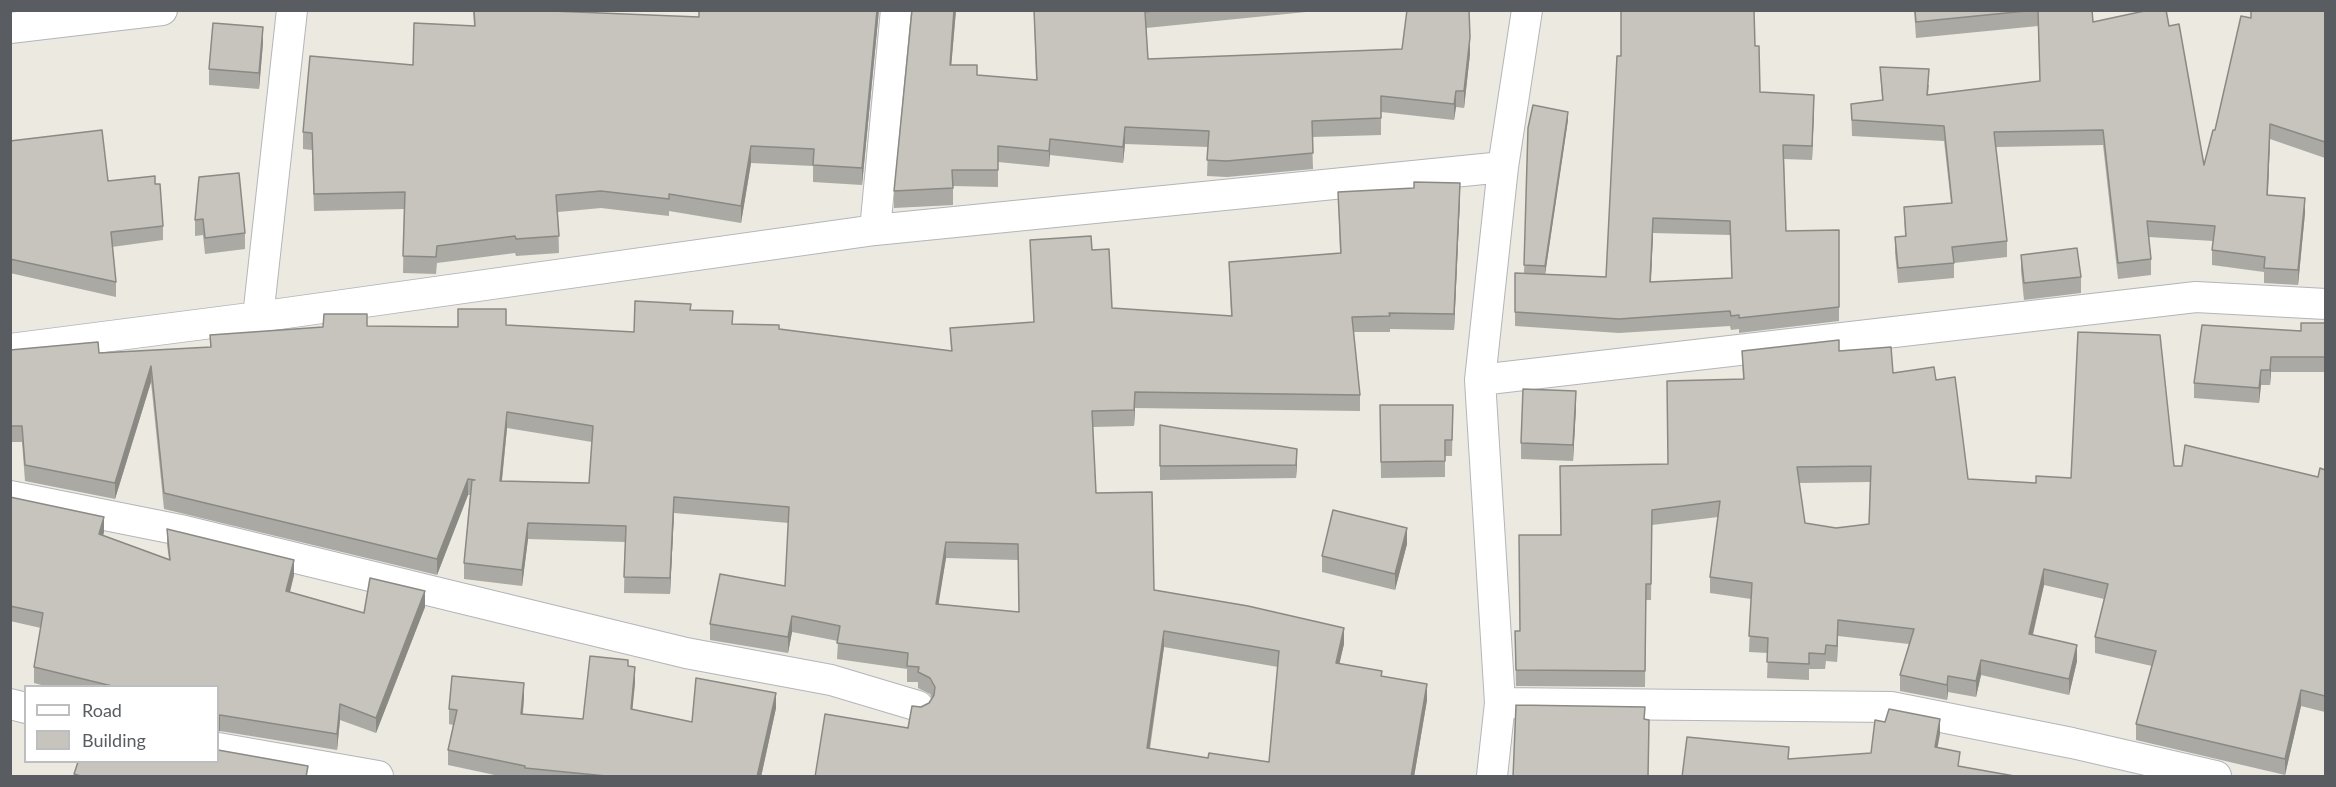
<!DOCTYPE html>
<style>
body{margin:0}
#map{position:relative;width:2336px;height:787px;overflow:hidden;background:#ebe9e0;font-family:Lato,sans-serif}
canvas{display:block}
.frame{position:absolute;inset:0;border:12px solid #595c60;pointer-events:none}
.legend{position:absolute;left:24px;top:685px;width:195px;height:78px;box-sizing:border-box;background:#fff;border:2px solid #bdbebf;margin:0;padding:8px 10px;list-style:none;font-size:18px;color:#595c60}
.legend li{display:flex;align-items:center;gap:12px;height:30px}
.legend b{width:30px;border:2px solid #bdbebf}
</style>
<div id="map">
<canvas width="2336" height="787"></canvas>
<div class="frame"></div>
<ul class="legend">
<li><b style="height:8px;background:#fff"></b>Road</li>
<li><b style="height:16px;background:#c6c4bd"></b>Building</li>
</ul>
</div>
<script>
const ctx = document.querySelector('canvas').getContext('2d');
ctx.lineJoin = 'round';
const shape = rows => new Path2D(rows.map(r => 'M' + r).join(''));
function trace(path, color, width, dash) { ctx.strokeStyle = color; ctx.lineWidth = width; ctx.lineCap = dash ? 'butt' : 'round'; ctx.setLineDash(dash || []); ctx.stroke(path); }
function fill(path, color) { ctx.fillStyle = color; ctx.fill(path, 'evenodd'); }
const minor = shape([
 [10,28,162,10],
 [875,230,896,10],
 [258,317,292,10],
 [10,349,258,317,875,230,1503,167],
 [1480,380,2196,297,2326,304],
 [10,496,185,531,686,653,831,680,918,706],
 [1500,703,1891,707,2072,743,2216,776],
 [10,704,26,708],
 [218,748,378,776],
 [1492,776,1500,703,1480,380,1503,167,1527,10]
]);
trace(minor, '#b3b5ba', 32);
trace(minor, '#fff', 30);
fill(shape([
 [473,10,527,10,699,17,879,10,862,185,813,182,813,166,751,163,741,223,669,211,669,216,601,208,558,212,559,253,516,256,515,253,437,263,436,274,403,273,404,209,314,211,312,150,303,149,303,132,413,65,474,26],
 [912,10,956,10,951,65,977,75,1036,80,1034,10,1326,10,1146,28,1148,59,1470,54,1464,108,1456,107,1454,120,1381,112,1381,135,1312,137,1313,169,1227,177,1207,176,1208,147,1125,144,1123,163,1050,155,1049,167,998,162,998,187,953,186,953,205,894,208,894,191],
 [1914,10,2092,10,2093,22,2169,26,2204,165,2251,18,2325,10,2325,158,2270,139,2268,195,2305,213,2298,285,2264,283,2264,272,2212,265,2212,250,2213,241,2149,237,2151,259,2151,275,2118,279,2103,145,1996,147,2007,241,2007,257,1954,263,1954,278,1898,283,1895,253,1895,237,1905,237,1904,207,1951,203,1944,141,1852,136,1851,104,1882,100,1880,67,1929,85,1928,95,2040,81,2038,26,1916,38],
 [263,43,259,89,209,85,209,69],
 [1755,46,1760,92,1814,109,1812,160,1784,159,1786,231,1839,230,1839,321,1739,333,1739,329,1731,330,1730,326,1619,333,1515,326,1515,273,1524,273,1528,128,1568,120,1545,274,1606,277,1621,56],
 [1653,233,1730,235,1732,278,1651,282],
 [10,141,108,181,155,184,163,226,163,240,112,247,116,282,116,297,10,273],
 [239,173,245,233,245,249,205,254,203,235,195,236,195,220],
 [1338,192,1460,199,1454,330,1390,329,1390,332,1353,332,1360,395,1360,411,1135,408,1134,426,1093,427,1096,493,1154,590,1344,644,1339,663,1382,676,1427,700,1414,777,815,777,908,728,921,707,929,703,932,698,930,694,918,688,918,682,907,682,907,669,837,659,838,641,792,632,788,653,710,640,710,624,785,586,789,523,674,513,670,594,624,593,625,542,528,539,522,586,464,579,464,563,470,495,468,495,437,575,164,509,151,382,115,499,25,481,22,442,10,442,10,350,99,353,210,347,210,335,367,326,458,327,506,325,634,332,691,310,733,324,951,351,950,328,1034,322,1030,240,1092,250,1112,308,1231,316,1229,262,1340,253],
 [507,428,592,442,589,483,502,481],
 [946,558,1018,560,1019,612,938,604],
 [1164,647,1278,667,1269,762,1208,758,1150,749],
 [2021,255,2081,277,2081,293,2024,300,2021,271],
 [2325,323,2325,372,2271,372,2270,385,2261,385,2259,403,2194,398,2194,383],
 [1742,351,1839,351,1893,373,1936,380,1968,479,2036,483,2071,478,2174,466,2318,477,2325,470,2325,712,2301,706,2285,775,2136,740,2136,724,2152,666,2095,653,2095,637,2104,599,2044,585,2033,635,2077,661,2069,695,1981,675,1976,697,1948,692,1947,700,1900,691,1900,675,1909,644,1838,636,1837,662,1826,661,1825,669,1809,669,1809,680,1767,678,1768,653,1749,652,1751,599,1710,593,1710,577,1718,517,1652,525,1651,600,1646,600,1645,687,1516,686,1515,631,1520,631,1561,535,1668,464,1743,379],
 [1870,482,1869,524,1836,528,1805,523,1799,483],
 [1380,405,1453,405,1452,456,1445,456,1445,477,1381,478],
 [1576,407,1573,461,1521,459,1521,443],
 [1160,425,1297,463,1296,478,1160,480],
 [10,497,104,532,103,535,169,559,167,545,167,529,294,575,290,592,364,613,425,607,376,733,340,720,337,750,220,731,218,687,49,687,34,683,34,667,41,628,10,621],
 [1407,544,1395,590,1322,572,1322,556],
 [628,666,635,683,632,710,692,722,776,708,761,777,504,777,448,765,448,750,453,725,449,724,449,709,524,698,523,714,583,719]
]), '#aaa9a3');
fill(shape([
 [877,10,879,10,862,185,862,168],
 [954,10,956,10,950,81,950,65],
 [263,27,263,43,259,89,259,73],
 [1470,37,1470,54,1464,108,1464,91],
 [1456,91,1456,107,1454,120,1454,104],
 [1814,95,1814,109,1812,160,1812,146],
 [1568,112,1568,120,1545,275,1545,266],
 [2270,124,2270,139,2267,210,2267,195],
 [1125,127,1125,144,1123,163,1123,147],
 [1050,139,1050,155,1049,167,1049,151],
 [751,146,751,163,741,223,741,206],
 [1460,183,1460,199,1454,330,1454,314],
 [2305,198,2305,213,2298,285,2298,270],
 [1653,218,1653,233,1650,297,1650,282],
 [2271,357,2271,372,2270,385,2270,370],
 [151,366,151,382,115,499,115,483],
 [2261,370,2261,385,2259,403,2259,388],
 [1576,391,1576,407,1573,461,1573,445],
 [1135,392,1135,408,1134,426,1134,410],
 [507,412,507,428,500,497,500,481],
 [1297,449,1297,463,1296,478,1296,465],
 [468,479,468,495,437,575,437,559],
 [674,497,674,513,670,594,670,578],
 [104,517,104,532,99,550,99,534],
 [528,523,528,539,522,586,522,570],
 [1407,528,1407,544,1395,590,1395,574],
 [946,542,946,558,936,620,936,604],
 [294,560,294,575,286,607,286,591],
 [2044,569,2044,585,2029,650,2029,634],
 [425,591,425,607,376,733,376,718],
 [792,616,792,632,788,653,788,637],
 [1838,620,1838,636,1837,662,1837,646],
 [1344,628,1344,644,1336,679,1336,663],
 [1164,631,1164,647,1147,764,1147,748],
 [2077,645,2077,661,2069,695,2069,679],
 [1981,660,1981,675,1976,697,1976,681],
 [635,667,635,683,631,724,631,709],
 [1948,676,1948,692,1947,700,1947,685],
 [524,683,524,698,521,729,521,714],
 [1427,684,1427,700,1414,777,1411,777],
 [2301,690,2301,706,2285,775,2285,759],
 [776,693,776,708,761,777,757,777],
 [340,704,340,720,337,750,337,734],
 [220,715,220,731,218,732,218,716],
 [1940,719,1940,734,1935,762,1935,747]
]), '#8b8984');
const building = shape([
 [474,10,527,10,699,17,699,10,877,10,862,168,813,165,814,149,751,146,741,206,669,194,669,199,601,191,556,195,559,236,516,239,515,236,437,246,436,257,403,256,405,192,314,194,312,133,303,132,310,56,413,65,414,23,475,26,474,10],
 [912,10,954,10,950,65,977,65,977,75,1037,80,1034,10,1160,10,1145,12,1148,59,1402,49,1407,10,1469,10,1470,37,1464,91,1456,91,1454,104,1381,96,1381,118,1312,121,1313,153,1227,161,1207,160,1209,131,1125,127,1123,147,1050,139,1049,151,998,146,998,170,952,170,953,188,894,191,912,10],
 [1621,10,1754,10,1755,46,1759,46,1760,92,1814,95,1812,146,1783,145,1786,231,1839,230,1839,307,1739,318,1739,315,1731,316,1730,311,1619,319,1515,312,1515,273,1606,277,1617,56,1621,56,1621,10],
 [1653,218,1730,221,1732,278,1650,282,1653,218],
 [1915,10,2036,10,1916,22,1915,10],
 [2038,10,2092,10,2093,22,2149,10,2166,10,2169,26,2179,24,2204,165,2213,130,2215,130,2241,16,2251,18,2251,10,2325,10,2325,142,2270,124,2267,195,2305,198,2298,270,2264,268,2265,257,2212,250,2215,226,2147,221,2151,259,2118,263,2103,130,1994,132,2007,241,1952,247,1954,263,1898,268,1895,237,1906,236,1904,207,1952,203,1944,126,1852,120,1851,104,1883,100,1880,67,1929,69,1927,95,2040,81,2038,10],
 [213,23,263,27,259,73,209,69,213,23],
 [1533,105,1568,112,1545,266,1524,265,1528,128,1533,105],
 [102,130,108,181,155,176,155,184,160,184,163,226,111,232,116,282,10,259,10,141,102,130],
 [239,173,245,233,205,238,203,219,195,220,199,177,239,173],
 [1414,182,1460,183,1454,314,1389,313,1390,316,1352,317,1360,395,1135,392,1134,410,1092,411,1096,493,1152,492,1154,590,1248,606,1344,628,1336,663,1382,671,1381,676,1427,684,1411,777,815,777,825,714,908,728,912,706,921,707,929,703,934,695,935,687,930,678,918,672,919,667,907,666,908,653,837,643,840,626,792,616,788,637,710,624,720,574,785,586,789,507,674,497,670,578,624,577,626,526,528,523,522,570,464,563,472,480,475,480,468,479,437,559,164,493,151,366,115,483,25,465,22,426,10,426,10,350,98,342,99,353,211,347,210,335,323,327,324,314,367,314,367,326,458,327,458,309,506,309,506,325,634,332,635,301,691,304,690,310,733,311,732,324,779,325,779,329,952,351,950,328,1034,322,1030,240,1091,236,1092,250,1109,249,1112,308,1232,316,1229,262,1341,253,1338,192,1414,188,1414,182],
 [507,412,593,426,589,483,500,481,507,412],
 [946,542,1018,544,1019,612,936,604,946,542],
 [1164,631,1279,651,1269,762,1209,753,1208,758,1147,748,1164,631],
 [2077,248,2081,277,2024,283,2021,255,2077,248],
 [2301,323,2325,323,2325,357,2271,357,2270,370,2261,370,2259,388,2194,383,2202,325,2301,331,2301,323],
 [2078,332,2160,335,2174,466,2182,466,2185,445,2318,477,2320,468,2325,470,2325,696,2301,690,2285,759,2136,724,2156,651,2095,637,2108,584,2044,569,2029,634,2077,645,2069,679,1981,660,1976,681,1948,676,1947,685,1900,675,1914,629,1838,620,1837,646,1826,645,1825,654,1809,653,1809,664,1767,662,1768,638,1749,636,1752,583,1710,577,1720,501,1652,510,1651,584,1646,584,1645,671,1516,670,1515,631,1520,631,1519,535,1561,535,1560,466,1668,464,1667,381,1744,379,1742,351,1839,340,1839,351,1891,347,1893,373,1934,367,1936,380,1955,377,1968,479,2036,483,2036,476,2071,478,2078,332],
 [1871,466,1869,524,1836,528,1805,523,1797,467,1871,466],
 [1523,389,1576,391,1573,445,1521,443,1523,389],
 [1380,405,1453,405,1452,440,1445,440,1445,461,1381,462,1380,405],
 [1160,425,1297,449,1296,465,1160,466,1160,425],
 [10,497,104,517,99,534,170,560,167,529,294,560,286,591,364,613,370,578,425,591,376,718,340,704,337,734,220,715,218,716,218,687,116,687,34,667,43,613,10,606,10,497],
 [1333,510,1407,528,1395,574,1322,556,1333,510],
 [590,656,628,660,628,666,635,667,631,709,692,722,696,678,776,693,757,777,616,777,525,768,525,766,448,750,457,710,449,709,452,676,524,683,521,714,583,719,590,656],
 [1516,705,1645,707,1644,719,1649,720,1648,777,1513,777,1516,705],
 [1889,709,1940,719,1935,747,1960,752,1958,766,2020,777,1682,777,1687,737,1789,747,1788,759,1871,753,1875,720,1885,722,1889,709],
 [218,750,308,766,306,777,84,777,74,774,78,762,218,762,218,750]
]);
fill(building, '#c6c4bd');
trace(building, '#8b8984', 1.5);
</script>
